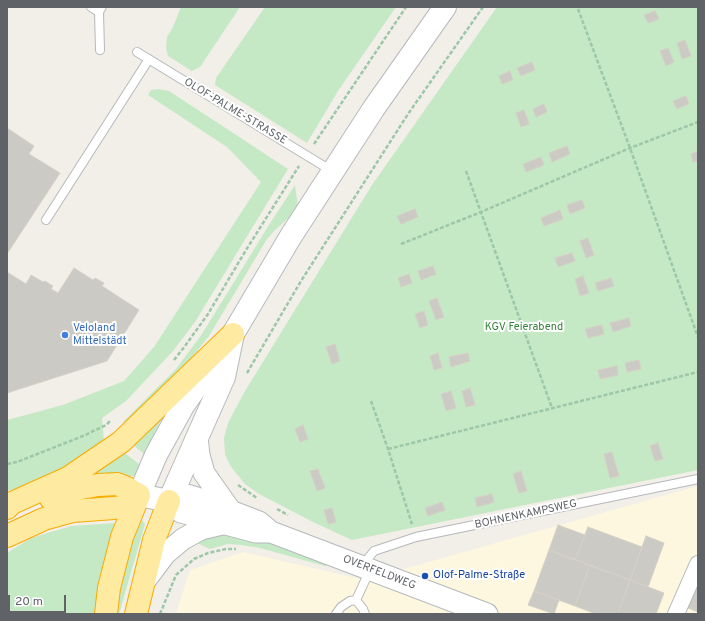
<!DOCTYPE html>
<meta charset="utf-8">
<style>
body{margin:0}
#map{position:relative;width:705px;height:621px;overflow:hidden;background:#f1efe8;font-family:Overpass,sans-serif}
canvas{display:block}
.frame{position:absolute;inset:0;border:8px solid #5f6368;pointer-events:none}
.scale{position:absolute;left:8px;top:595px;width:58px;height:18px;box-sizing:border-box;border:2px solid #5f6368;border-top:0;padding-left:5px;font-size:12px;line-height:14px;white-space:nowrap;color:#5f6368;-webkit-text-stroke:3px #fff;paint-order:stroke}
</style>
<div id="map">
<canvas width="705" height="621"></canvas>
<div class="frame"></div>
<div class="scale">20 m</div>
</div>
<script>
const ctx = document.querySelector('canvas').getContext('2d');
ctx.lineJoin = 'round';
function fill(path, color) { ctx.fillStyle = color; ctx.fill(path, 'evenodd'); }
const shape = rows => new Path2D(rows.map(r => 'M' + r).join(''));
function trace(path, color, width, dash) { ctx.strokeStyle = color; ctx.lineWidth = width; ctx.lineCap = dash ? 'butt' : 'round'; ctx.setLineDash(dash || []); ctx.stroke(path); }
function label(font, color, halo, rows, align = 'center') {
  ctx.font = font + ' Overpass,sans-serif'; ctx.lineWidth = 4; ctx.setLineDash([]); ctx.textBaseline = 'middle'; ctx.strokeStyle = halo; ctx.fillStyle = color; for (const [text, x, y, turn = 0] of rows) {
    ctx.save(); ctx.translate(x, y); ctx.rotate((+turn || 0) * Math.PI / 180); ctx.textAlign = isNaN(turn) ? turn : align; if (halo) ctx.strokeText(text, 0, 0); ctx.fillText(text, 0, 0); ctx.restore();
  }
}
fill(shape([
 [698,486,698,614,176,614,190,570,243,552,365,580]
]), '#fef7e0');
fill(shape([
 [181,7,240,7,200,67,192,71,168,56,166,48,167,37,173,27],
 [265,7,396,7,338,91,307,143,215,85,216,78],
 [497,7,698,7,698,470,352,540,313,522,259,494,245,484,232,468,228,461,225,454,224,438,228,423,245,391,372,185],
 [158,89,169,91,288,169,195,322,173,351,126,401,102,418,104,443,32,485,7,491,7,420,63,405,124,381,154,347,261,182,227,147,148,95,151,90],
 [295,185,298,207,292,215,274,231,267,239,209,336,182,370,122,429,124,421,176,369,202,334,269,225],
 [162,418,144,454,132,444],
 [122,451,139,464,135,476,116,476,82,479],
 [139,520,142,520,145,524,119,614,112,614,120,574],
 [115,523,97,599,95,614,7,614,7,553,31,538,71,526],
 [219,534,262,539,327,563,328,565,325,566,260,548,241,545,228,544,210,549,199,544,195,541]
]), '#c5e8c5');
const building = shape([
 [655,11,659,19,648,23,644,15,655,11],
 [685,40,691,56,682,59,677,43,685,40],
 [668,48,674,62,666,66,660,51,668,48],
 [532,62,535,70,521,76,517,68,532,62],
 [510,71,513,80,502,84,499,76,510,71],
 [686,96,689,104,677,109,673,101,686,96],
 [544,104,547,112,536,117,533,109,544,104],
 [524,110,529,124,521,127,516,113,524,110],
 [7,128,34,146,29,154,60,173,7,254,7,128],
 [567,146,570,154,552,162,549,153,567,146],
 [698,151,698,161,693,162,691,154,698,151],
 [541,157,544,165,526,172,523,164,541,157],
 [582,200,585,208,570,214,567,205,582,200],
 [415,209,418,217,401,224,397,216,415,209],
 [560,210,563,219,544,226,541,218,560,210],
 [588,238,594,255,586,258,580,241,588,238],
 [572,253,575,261,558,267,555,258,572,253],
 [433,266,436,274,421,280,418,271,433,266],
 [74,268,93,280,95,278,104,283,102,286,139,310,107,361,7,393,7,272,26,284,31,275,43,282,45,281,53,286,51,289,58,293,74,268],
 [409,274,412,283,401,287,398,278,409,274],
 [583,276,589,293,580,296,575,279,583,276],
 [611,278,614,286,598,291,595,283,611,278],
 [437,298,444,317,436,320,429,301,437,298],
 [424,311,428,325,420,328,415,314,424,311],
 [629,318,631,326,613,332,610,323,629,318],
 [602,325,604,334,588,338,585,329,602,325],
 [335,344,340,361,332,364,326,347,335,344],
 [438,353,442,368,434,370,430,356,438,353],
 [468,353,470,361,451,367,449,357,468,353],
 [639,360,641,369,627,372,625,363,639,360],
 [617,366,618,375,600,379,598,370,617,366],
 [470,388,475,405,466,407,462,391,470,388],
 [451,391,456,408,446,411,441,394,451,391],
 [303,425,308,439,300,442,295,429,303,425],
 [658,443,663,459,655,461,650,446,658,443],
 [612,452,619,476,610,478,604,454,612,452],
 [318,469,325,488,317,491,310,471,318,469],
 [521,471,527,491,519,493,513,474,521,471],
 [492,494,494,502,477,507,475,498,492,494],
 [442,502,445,510,428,516,425,508,442,502],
 [332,508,336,522,328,524,324,510,332,508],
 [558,525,585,535,575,560,549,550,558,525],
 [588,527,642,547,630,580,575,560,588,527],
 [646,536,664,543,648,587,630,580,646,536],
 [549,550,590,565,575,606,534,591,549,550],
 [590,565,630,580,618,614,596,614,575,606,590,565],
 [630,580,664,593,656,614,618,614,630,580],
 [698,581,698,612,688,608,698,581],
 [534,591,559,600,554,614,528,605,534,591]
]);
fill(building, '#cccac5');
trace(building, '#d6d1c6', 1);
const service = shape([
 [91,7,99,12],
 [100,50,99,12,102,7],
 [137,52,332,171],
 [46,220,149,59],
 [362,566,374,551,416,537,698,479],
 [356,600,370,570],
 [356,600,363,609,365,614],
 [336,614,341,607,350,601,356,600]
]);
const minor = shape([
 [676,614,698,564]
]);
const tertiary = shape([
 [197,437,199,455,204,473,230,510],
 [271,532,256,532,181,512,169,501,187,495,197,498,259,522,271,532,487,614],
 [144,582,165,554,183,539,201,529,222,524]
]);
const secondary = shape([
 [233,334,224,377,169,501,139,495,156,455,183,406,233,334,291,236,374,108,445,7]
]);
const trunk = shape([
 [51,499,76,489,98,485,117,484,127,488,139,495],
 [7,508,12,503,68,478,121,442,233,334],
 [7,536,44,519,73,511,114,508,126,506,139,495],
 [106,614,109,588,122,537,139,495],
 [136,614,154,540,169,501]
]);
trace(service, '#b5b8bc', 10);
trace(minor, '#b5b8bc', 18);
trace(tertiary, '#b5b8bc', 23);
trace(secondary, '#b6babf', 24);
trace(trunk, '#f9ab00', 24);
trace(shape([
 [578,9,630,148,698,337],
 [314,144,406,7],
 [466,171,552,408],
 [401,244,481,212,630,148,698,122],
 [174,360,185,346,208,314,246,250,299,166],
 [247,373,301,281,408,114,483,7],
 [371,401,388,449,412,524],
 [388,449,698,372],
 [7,464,17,462,83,436,106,425,111,420],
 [238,485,257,498],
 [277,509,288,515],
 [160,614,176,575,194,559,208,553,226,549,236,549]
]), '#9cc7a9', 2.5, [4, 2]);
trace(service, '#fff', 8);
trace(minor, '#fff', 16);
trace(tertiary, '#fff', 21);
trace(secondary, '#fff', 22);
trace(trunk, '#feeaa1', 22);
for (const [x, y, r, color] of [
 [65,335,4,"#3f7fe0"],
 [425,576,4,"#1a4fb4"]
]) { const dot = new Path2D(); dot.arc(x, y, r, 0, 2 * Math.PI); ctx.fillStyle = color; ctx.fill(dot); trace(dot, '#fff', 1.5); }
label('11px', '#5f6368', '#fff', [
 ["OLOF-PALME-STRASSE",235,112,31],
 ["BOHNENKAMPSWEG",526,515,-12],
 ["OVERFELDWEG",379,573,21]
]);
label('11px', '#348238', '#fff', [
 ["KGV Feierabend",524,328]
]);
label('11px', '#366cbe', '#fff', [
 ["Veloland",73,329],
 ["Mittelstädt",73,342]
], 'left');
label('11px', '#164399', '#fff', [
 ["Olof-Palme-Straße",433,576]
], 'left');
</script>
